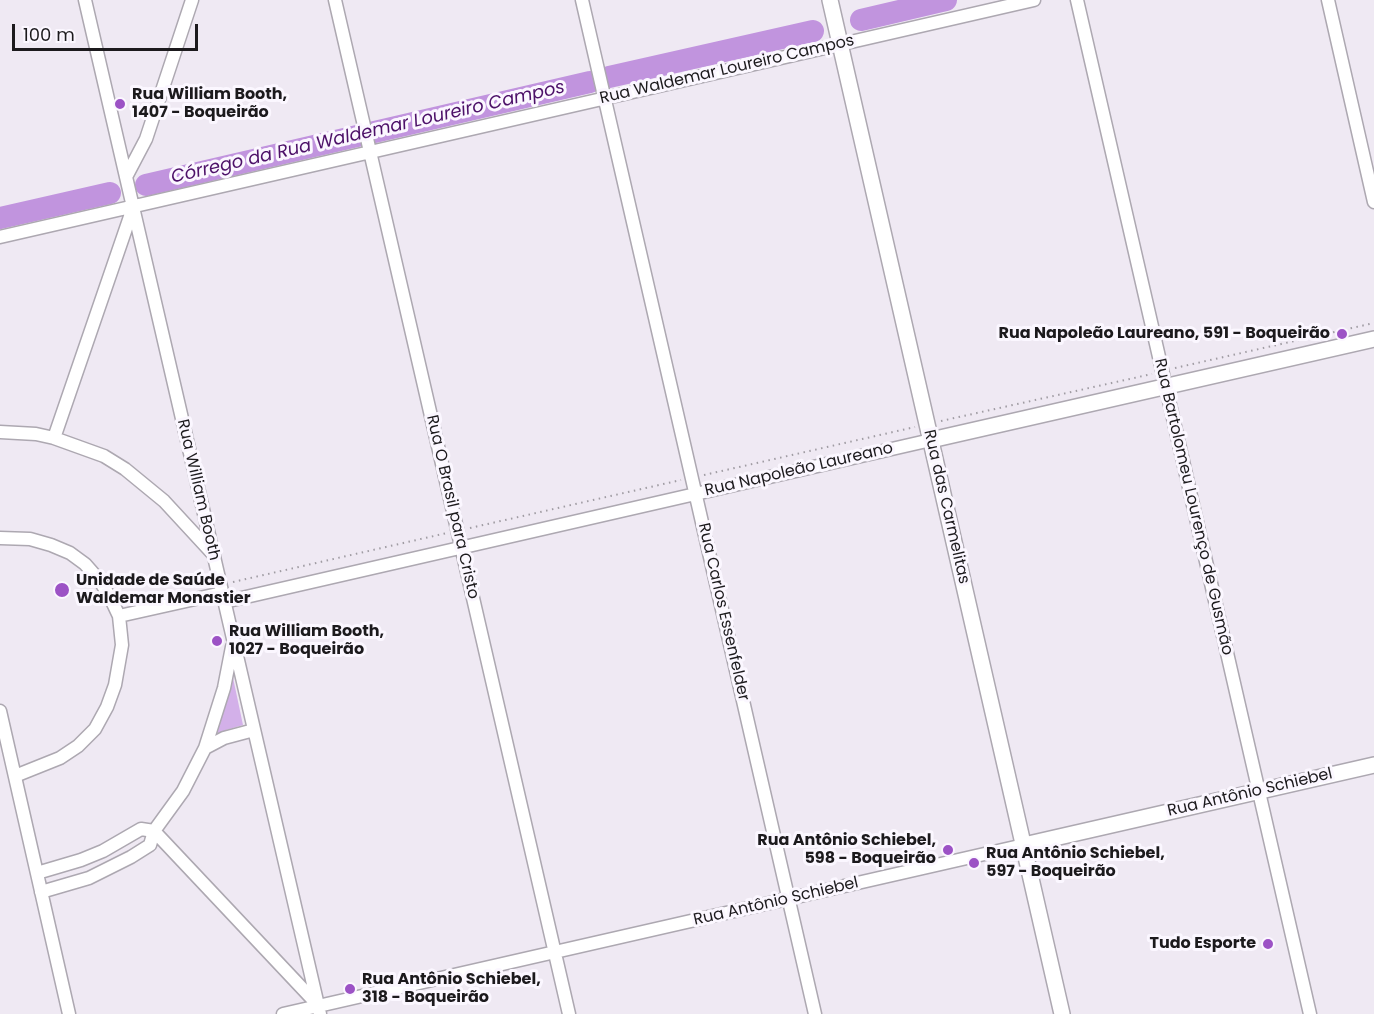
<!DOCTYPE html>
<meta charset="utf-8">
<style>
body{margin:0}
#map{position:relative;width:1374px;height:1014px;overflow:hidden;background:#efe9f3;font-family:Poppins,sans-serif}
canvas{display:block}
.scale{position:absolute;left:12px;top:24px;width:186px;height:27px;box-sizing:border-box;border:3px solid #1c1a1d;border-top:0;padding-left:8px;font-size:18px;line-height:21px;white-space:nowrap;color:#1c1a1d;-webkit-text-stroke:4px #fbf7ff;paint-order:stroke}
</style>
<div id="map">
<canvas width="1374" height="1014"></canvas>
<div class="scale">100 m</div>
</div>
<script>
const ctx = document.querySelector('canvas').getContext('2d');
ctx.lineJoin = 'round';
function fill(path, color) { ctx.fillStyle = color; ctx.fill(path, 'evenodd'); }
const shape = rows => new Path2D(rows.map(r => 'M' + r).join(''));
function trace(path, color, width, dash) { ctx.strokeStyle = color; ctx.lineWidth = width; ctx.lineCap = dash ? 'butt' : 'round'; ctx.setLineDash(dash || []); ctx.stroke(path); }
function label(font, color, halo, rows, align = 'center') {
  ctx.font = font + ' Poppins,sans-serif'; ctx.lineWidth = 6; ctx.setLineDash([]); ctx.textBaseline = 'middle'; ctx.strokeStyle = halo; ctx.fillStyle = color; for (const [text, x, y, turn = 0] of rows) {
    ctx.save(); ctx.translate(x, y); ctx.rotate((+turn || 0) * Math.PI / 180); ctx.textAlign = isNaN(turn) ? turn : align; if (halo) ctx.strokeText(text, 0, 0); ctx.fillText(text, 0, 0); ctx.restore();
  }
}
fill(shape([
 [232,673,243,725,226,730,217,735]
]), '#d3b0e9');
trace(shape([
 [861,20,946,0],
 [609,77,813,31],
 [146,185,590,82],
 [0,218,110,193]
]), '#c194de', 22);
const minor = shape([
 [85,0,320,1014],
 [335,0,569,1014],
 [582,0,815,1014],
 [1077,0,1310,1014],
 [1328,0,1374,202],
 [126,177,146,139,192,0],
 [0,237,1034,0],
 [0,432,36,434,54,438,104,456,125,469,164,501,212,553],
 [54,438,133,208],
 [0,538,30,539,51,545,70,553,85,564,100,581,110,597,119,616,122,645,115,685,107,707,95,729,78,746,60,758,15,776],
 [224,602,931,440],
 [119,616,222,593],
 [0,711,69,1014],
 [205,748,224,738,254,730],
 [154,831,317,1004],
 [37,873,81,860,103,851,141,829,154,831],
 [41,892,89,878,131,857,150,845,154,831,183,791,205,748,224,688,232,647],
 [283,1014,1024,845]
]);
const tertiary = shape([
 [830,0,1062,1014],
 [931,440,1374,339],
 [1024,845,1374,765]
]);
trace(minor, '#ada8b1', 15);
trace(tertiary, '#ada8b1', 18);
trace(shape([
 [1175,368,1374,323],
 [941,421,1152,374],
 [704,475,915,427],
 [470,528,681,480],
 [233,582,447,533]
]), '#a09ca3', 2, [1.5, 4.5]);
trace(minor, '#fff', 12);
trace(tertiary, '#fff', 15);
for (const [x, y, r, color] of [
 [120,104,6,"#9c52c5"],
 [1342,334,6,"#9c52c5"],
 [62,590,8,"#9c52c5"],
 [217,641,6,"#9c52c5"],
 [948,850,6,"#9c52c5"],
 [974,863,6,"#9c52c5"],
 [1268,944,6,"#9c52c5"],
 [350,989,6,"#9c52c5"]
]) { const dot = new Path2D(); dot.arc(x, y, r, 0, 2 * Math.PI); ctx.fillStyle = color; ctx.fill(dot); trace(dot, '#fbf7ff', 2); }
label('16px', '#1c1a1d', '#fbf7ff', [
 ["Rua Waldemar Loureiro Campos",727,70,-13],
 ["Rua Napoleão Laureano",799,470,-13],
 ["Rua William Booth",198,490,77],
 ["Rua O Brasil para Cristo",452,507,77],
 ["Rua das Carmelitas",946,507,77],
 ["Rua Bartolomeu Lourenço de Gusmão",1193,507,77],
 ["Rua Carlos Essenfelder",723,612,77],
 ["Rua Antônio Schiebel",1250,793,-13],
 ["Rua Antônio Schiebel",776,902,-13]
]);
label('bold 16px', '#1c1a1d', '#fbf7ff', [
 ["Rua William Booth,",132,95],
 ["1407 - Boqueirão",132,113],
 ["Rua Napoleão Laureano, 591 - Boqueirão",1330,334,"right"],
 ["Unidade de Saúde",76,581],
 ["Waldemar Monastier",76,599],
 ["Rua William Booth,",229,632],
 ["1027 - Boqueirão",229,650],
 ["Rua Antônio Schiebel,",936,841,"right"],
 ["598 - Boqueirão",936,859,"right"],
 ["Rua Antônio Schiebel,",986,854],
 ["597 - Boqueirão",986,872],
 ["Tudo Esporte",1256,944,"right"],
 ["Rua Antônio Schiebel,",362,980],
 ["318 - Boqueirão",362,998]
], 'left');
label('italic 18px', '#4d1169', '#fbf7ff', [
 ["Córrego da Rua Waldemar Loureiro Campos",368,133,-13]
]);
</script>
